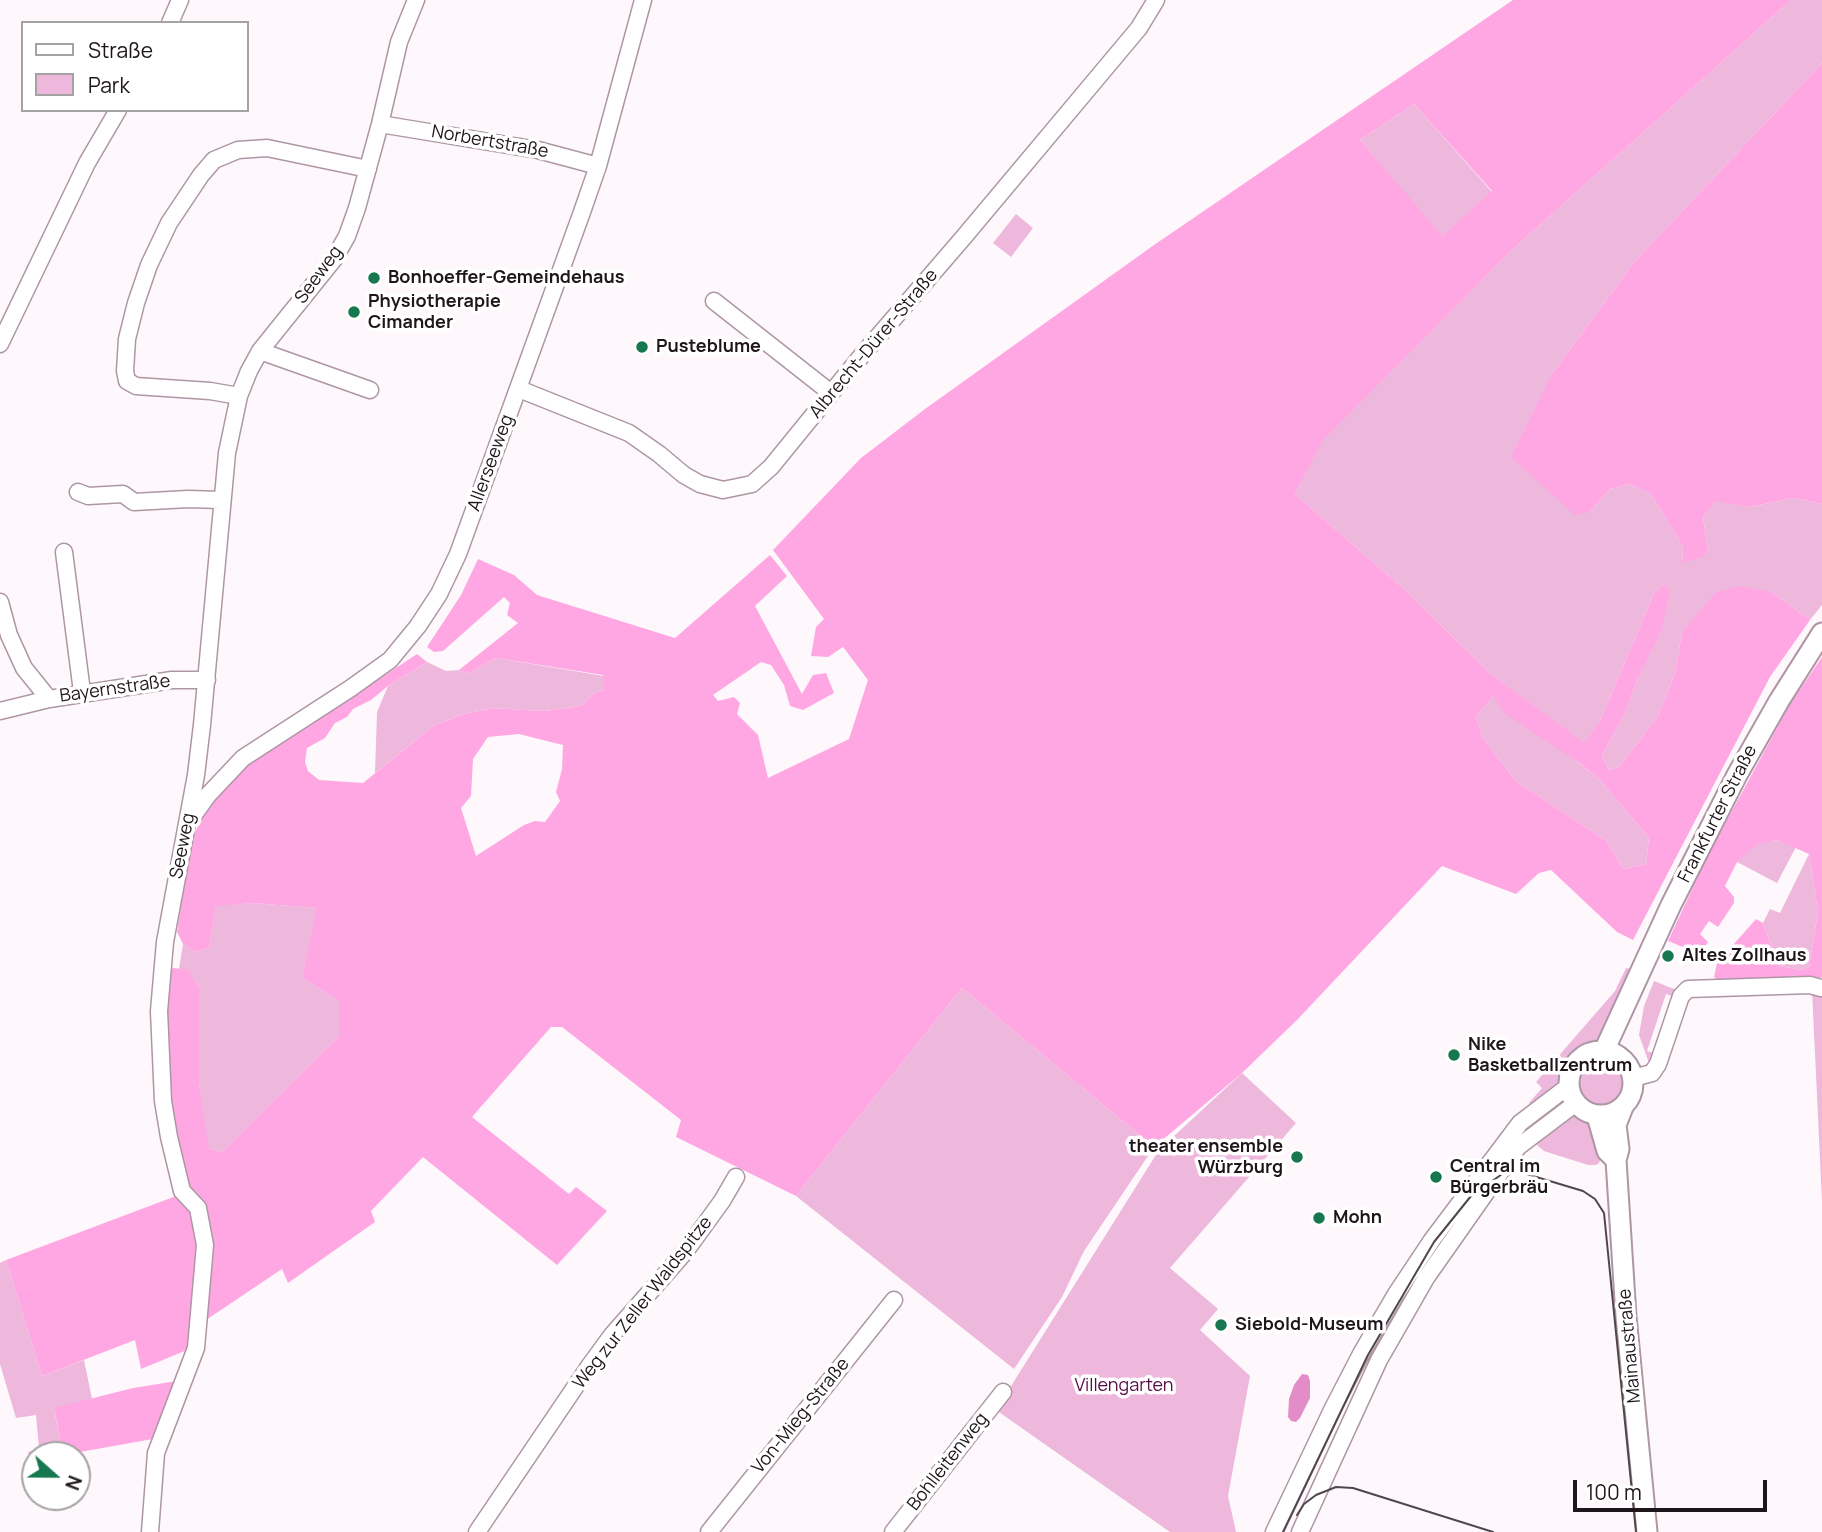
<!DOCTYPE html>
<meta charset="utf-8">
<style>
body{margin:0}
#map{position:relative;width:1822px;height:1532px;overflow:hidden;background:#fef8fc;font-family:Manrope,sans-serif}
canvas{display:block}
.legend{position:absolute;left:21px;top:21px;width:228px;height:91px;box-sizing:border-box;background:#fff;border:2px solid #a5a2a4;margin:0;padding:9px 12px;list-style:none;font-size:21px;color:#1f161c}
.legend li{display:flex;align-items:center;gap:14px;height:35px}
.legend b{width:35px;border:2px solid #a5a2a4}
.north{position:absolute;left:21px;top:1441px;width:70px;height:70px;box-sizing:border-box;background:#fff;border:2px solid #a5a2a4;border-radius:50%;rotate:111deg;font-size:19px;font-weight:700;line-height:28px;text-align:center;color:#1f161c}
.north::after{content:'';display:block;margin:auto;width:24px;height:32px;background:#17784f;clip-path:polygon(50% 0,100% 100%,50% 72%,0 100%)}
.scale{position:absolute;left:1573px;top:1480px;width:194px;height:32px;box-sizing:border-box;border:4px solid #1f161c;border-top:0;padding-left:9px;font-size:21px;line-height:24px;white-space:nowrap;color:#1f161c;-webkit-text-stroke:5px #fff;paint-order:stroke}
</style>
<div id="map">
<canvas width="1822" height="1532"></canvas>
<ul class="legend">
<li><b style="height:9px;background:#fff"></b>Straße</li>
<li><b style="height:19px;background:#eeb7dc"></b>Park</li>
</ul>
<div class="north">N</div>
<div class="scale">100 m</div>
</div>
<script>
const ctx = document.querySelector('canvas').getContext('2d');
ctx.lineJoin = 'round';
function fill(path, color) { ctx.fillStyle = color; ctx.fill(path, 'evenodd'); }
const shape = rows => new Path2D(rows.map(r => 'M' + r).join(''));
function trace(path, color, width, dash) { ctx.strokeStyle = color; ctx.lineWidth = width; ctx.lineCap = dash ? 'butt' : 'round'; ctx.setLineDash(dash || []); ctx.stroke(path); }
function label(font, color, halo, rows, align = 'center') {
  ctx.font = font + ' Manrope,sans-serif'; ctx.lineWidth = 7; ctx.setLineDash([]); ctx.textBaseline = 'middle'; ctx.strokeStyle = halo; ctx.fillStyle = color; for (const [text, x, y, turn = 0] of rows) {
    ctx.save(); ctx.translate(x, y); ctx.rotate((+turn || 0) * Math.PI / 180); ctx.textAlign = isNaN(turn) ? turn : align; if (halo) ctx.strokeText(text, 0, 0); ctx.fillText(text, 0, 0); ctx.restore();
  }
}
fill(shape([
 [1791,0,1822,0,1822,63,1635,261,1552,374,1590,512,1610,489,1630,484,1651,494,1683,547,1682,563,1708,550,1703,517,1714,500,1749,507,1794,498,1822,504,1822,605,1810,620,1772,592,1682,632,1675,673,1658,716,1619,767,1609,770,1602,756,1625,713,1638,678,1664,584,1654,593,1600,721,1584,744,1490,673,1404,589,1295,494,1321,441,1512,250],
 [1414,104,1492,192,1441,237,1360,140],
 [1016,214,1033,228,1011,257,993,243],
 [496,658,604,676,604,690,593,694,581,706,544,711,493,708,464,714,433,726,375,773,377,712,388,686,427,662,446,671,459,670,468,674],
 [1494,695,1599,779,1649,838,1646,864,1623,869,1607,841,1517,782,1483,738,1476,717],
 [1777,840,1796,847,1777,883,1737,862,1756,844],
 [1809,854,1818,912,1809,967,1802,970,1779,966,1763,923,1770,909,1780,913],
 [253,903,318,908,302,978,339,1001,339,1036,222,1152,208,1149,199,1083,199,987,187,970,179,969,183,944,196,952,209,948,216,905],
 [1626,968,1631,969,1599,1040,1575,1053,1566,1064,1556,1087,1531,1105,1529,1103,1542,1088,1536,1082,1615,991],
 [1654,981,1674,989,1676,992,1675,997,1666,994,1647,1051,1657,1054,1653,1062,1649,1063,1639,1035,1644,1006],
 [1822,985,1822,1201,1812,990],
 [962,988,1154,1147,1084,1251,1062,1297,1014,1369,796,1196],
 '1575 1083a26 26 0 1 1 52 0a26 26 0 1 1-52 0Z',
 [1242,1073,1296,1123,1170,1268,1218,1309,1200,1330,1250,1376,1228,1496,1236,1532,1170,1532,996,1410,1159,1150],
 [1570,1116,1584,1119,1596,1130,1602,1156,1599,1163,1596,1165,1588,1165,1544,1151,1538,1146,1536,1142],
 [6,1260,42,1376,84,1360,92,1399,54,1409,63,1455,35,1455,35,1463,31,1464,28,1452,39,1449,36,1415,16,1418,0,1364,0,1263]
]), '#eeb7dc');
fill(shape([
 [1513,0,1791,0,1512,250,1322,441,1295,494,1404,589,1490,673,1584,743,1600,721,1654,593,1664,584,1668,588,1669,595,1662,629,1638,678,1625,713,1602,756,1609,770,1619,767,1658,716,1675,673,1682,632,1715,593,1740,586,1772,592,1810,620,1770,677,1633,940,1617,932,1551,870,1539,873,1516,894,1442,866,1298,1019,1242,1073,1154,1147,962,988,796,1196,676,1137,681,1120,562,1027,551,1027,472,1117,569,1194,576,1187,607,1211,557,1265,423,1157,371,1211,375,1222,288,1283,282,1269,197,1326,192,1348,141,1369,135,1340,42,1376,6,1260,176,1196,162,1049,170,968,187,969,199,987,199,1083,209,1149,222,1152,339,1036,339,1001,302,978,317,908,253,903,216,906,209,948,196,952,183,944,177,932,191,840,212,799,243,764,334,709,417,654,427,662,388,686,371,700,353,709,347,717,335,723,325,738,307,748,305,762,308,771,319,780,363,783,433,726,464,714,493,708,544,711,581,706,593,694,604,690,603,675,496,658,468,674,459,670,518,623,507,615,510,603,504,597,443,651,434,652,427,647,461,595,478,559,514,575,537,595,675,638,770,555,787,576,755,606,802,694,813,675,826,673,834,693,803,710,790,706,784,685,771,665,761,662,713,695,718,701,734,697,740,703,737,714,758,735,768,778,849,739,868,680,843,647,828,657,811,656,816,627,824,619,773,550,861,458,925,409,1154,245],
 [1414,104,1492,191,1442,236,1360,140],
 [1494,695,1503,712,1578,762,1599,779,1649,838,1646,864,1623,869,1607,841,1517,782,1483,738,1476,717],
 [519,734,563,745,562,769,556,792,560,801,545,822,535,821,524,825,476,856,461,808,471,796,473,759,488,737],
 [1822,63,1822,504,1794,498,1749,507,1715,501,1703,517,1708,550,1703,557,1682,563,1683,547,1651,494,1630,484,1610,489,1590,512,1575,515,1511,457,1552,374,1635,261],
 [1822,657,1822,977,1815,981,1718,981,1714,977,1717,963,1756,919,1763,923,1779,966,1802,970,1809,967,1818,912,1809,854,1777,840,1756,845,1737,862,1725,886,1734,897,1734,903,1718,927,1709,921,1700,934,1708,942,1700,954,1668,941,1708,855,1790,704],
 [177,1381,153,1439,63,1455,54,1408,133,1388]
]), '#ffa7e3');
fill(shape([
 [1302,1374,1308,1375,1310,1381,1310,1398,1300,1418,1296,1422,1291,1421,1288,1417,1289,1399,1294,1385]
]), '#e38dc8');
const minor = shape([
 [170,23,180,0],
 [380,124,538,150,598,166],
 [714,301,831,393],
 [0,344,87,163,118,110],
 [260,351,370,390],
 [519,389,629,433,659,454,684,475,700,484,723,490,752,484,771,467,863,354,963,238,1139,28,1156,0],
 [239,396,210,391,136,386,127,381,125,371,127,339,136,303,149,265,169,223,201,175,214,160,238,150,267,148,368,169],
 [78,492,88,496,123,494,134,502,188,499,221,500],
 [64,552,82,692],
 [0,602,9,635,24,668,49,699,172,680,207,680],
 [0,711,49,699],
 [190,820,208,795,243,758,351,688,390,660,418,626,439,594,458,554,582,212,598,166,643,0],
 [1633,1078,1652,1073,1658,1064,1681,996,1688,989,1810,985,1821,988],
 [150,1532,156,1453,196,1348,205,1245,198,1208,182,1191,169,1137,163,1101,159,1011,165,942,196,775,202,725,227,453,239,396,249,371,260,351,334,259,347,236,357,208,380,124,399,42,416,0],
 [477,1532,590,1365,612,1335,685,1252,722,1201,736,1177],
 [709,1532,894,1300],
 [893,1532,1003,1392],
 [1274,1532,1333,1408,1362,1352,1396,1294,1432,1240,1520,1123,1562,1091,1569,1090],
 [1300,1532,1379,1360,1426,1278,1518,1147,1576,1103]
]);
const major = shape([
 '1569 1083a32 32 0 1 1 64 0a32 32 0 1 1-64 0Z',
 [1604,1051,1671,905,1737,775,1779,701,1822,633],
 [1623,1107,1616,1125,1619,1149,1616,1160,1626,1316,1647,1532],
 [1597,1116,1607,1151,1616,1160]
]);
trace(minor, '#ae96a5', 19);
trace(major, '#ae96a5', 23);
trace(minor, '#fff', 16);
trace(major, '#fff', 19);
trace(shape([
 [1297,1515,1304,1504,1316,1495,1336,1487,1353,1488,1493,1532],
 [1283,1532,1368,1355,1434,1242,1471,1196,1505,1172,1513,1170,1583,1191,1595,1199,1604,1213,1636,1532]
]), '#4f474c', 2);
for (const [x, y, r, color] of [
 [374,278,7,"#17784f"],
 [354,312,7,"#17784f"],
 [642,347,7,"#17784f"],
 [1668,956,7,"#17784f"],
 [1454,1055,7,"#17784f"],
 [1297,1157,7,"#17784f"],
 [1436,1177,7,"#17784f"],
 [1319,1218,7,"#17784f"],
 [1221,1325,7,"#17784f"]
]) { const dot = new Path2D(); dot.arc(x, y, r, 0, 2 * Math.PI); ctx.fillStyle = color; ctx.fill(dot); trace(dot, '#fff', 2.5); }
label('18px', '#1f161c', '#fff', [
 ["Norbertstraße",490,142,10],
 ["Seeweg",319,275,-54],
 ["Albrecht-Dürer-Straße",874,344,-50],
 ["Allerseeweg",491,463,-70],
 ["Bayernstraße",115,689,-8],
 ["Frankfurter Straße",1718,814,-63],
 ["Seeweg",183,846,-79],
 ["Weg zur Zeller Waldspitze",643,1303,-52],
 ["Mainaustraße",1630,1346,-95],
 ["Von-Mieg-Straße",801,1416,-51],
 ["Bohlleitenweg",948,1462,-52]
]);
label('bold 18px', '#1f161c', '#fff', [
 ["Bonhoeffer-Gemeindehaus",388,278],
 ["Physiotherapie",368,302],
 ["Cimander",368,323],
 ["Pusteblume",656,347],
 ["Altes Zollhaus",1682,956],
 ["Nike",1468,1045],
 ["Basketballzentrum",1468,1066],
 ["theater ensemble",1283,1147,"right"],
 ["Würzburg",1283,1168,"right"],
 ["Central im",1450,1167],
 ["Bürgerbräu",1450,1188],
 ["Mohn",1333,1218],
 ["Siebold-Museum",1235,1325]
], 'left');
label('18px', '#580c47', '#fff', [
 ["Villengarten",1124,1386]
]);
</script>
